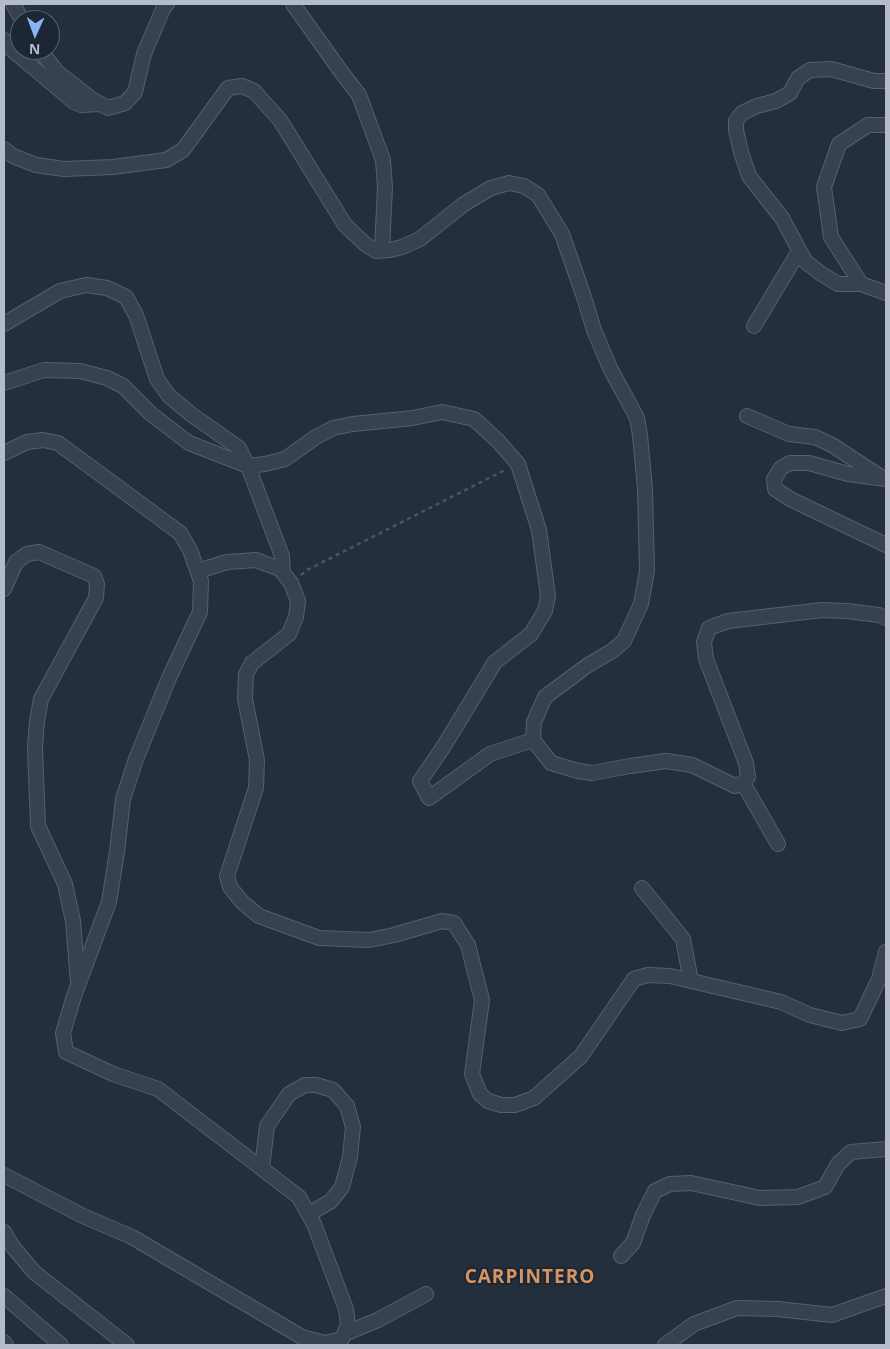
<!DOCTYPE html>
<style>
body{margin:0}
#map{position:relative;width:890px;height:1349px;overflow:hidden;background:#242f3e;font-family:"Open Sans",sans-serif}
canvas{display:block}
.frame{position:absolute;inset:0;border:5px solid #b4bcc9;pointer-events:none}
.north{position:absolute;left:10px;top:10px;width:50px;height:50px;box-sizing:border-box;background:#1d2633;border:1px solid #59626f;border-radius:50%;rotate:182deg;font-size:14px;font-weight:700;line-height:20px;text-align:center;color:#b4bcc9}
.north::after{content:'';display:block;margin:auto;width:18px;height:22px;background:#8ab4f8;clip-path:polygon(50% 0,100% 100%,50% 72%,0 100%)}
</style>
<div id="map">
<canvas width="890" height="1349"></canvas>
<div class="frame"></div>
<div class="north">N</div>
</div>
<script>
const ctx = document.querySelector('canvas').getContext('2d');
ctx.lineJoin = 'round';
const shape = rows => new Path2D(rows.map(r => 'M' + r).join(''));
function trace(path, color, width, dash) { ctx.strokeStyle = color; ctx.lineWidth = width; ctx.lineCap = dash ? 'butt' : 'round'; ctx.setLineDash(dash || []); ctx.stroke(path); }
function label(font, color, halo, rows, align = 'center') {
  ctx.font = font + ' "Open Sans",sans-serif'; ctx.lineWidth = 4; ctx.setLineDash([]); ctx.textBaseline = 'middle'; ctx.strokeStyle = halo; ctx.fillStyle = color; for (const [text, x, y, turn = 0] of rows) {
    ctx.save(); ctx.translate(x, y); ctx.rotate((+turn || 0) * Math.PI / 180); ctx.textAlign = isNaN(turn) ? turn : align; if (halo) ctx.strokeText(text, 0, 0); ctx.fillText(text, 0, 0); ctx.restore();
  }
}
const minor = shape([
 [13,4,22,20],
 [293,4,342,73,359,95,383,160,385,187,382,250],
 [4,40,11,49,74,102,81,105,100,104],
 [40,50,57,72,93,100,108,108,125,103,135,92,144,54,163,9,167,4],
 [886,81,874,81,831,69,810,70,798,78,790,93,776,101,757,106,742,113,736,121,736,130,741,152,749,176,782,218,805,261,820,273,838,284,861,284,886,293],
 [4,149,13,156,36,165,64,169,113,167,166,160,183,150,228,88,242,86,254,91,280,120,345,225,365,244,376,251,390,250,402,247,420,239,464,204,491,188,509,183,524,186,538,195,562,234,584,297,594,330,610,368,637,418,640,435,645,489,647,571,641,604,624,641,612,651,588,665,545,697,534,722,533,740,551,763,578,771,592,773,630,766,666,761,692,765,735,786,743,783,748,777,746,763,706,659,704,642,709,628,728,621,822,610,847,611,879,615,886,618],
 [861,284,831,237,824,187,839,144,868,125,886,125],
 [4,324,60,291,86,285,107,288,126,297,136,315,157,379,169,396,192,415,239,448,248,466,282,556,283,573],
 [754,326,799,251],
 [4,383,44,370,80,371,107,378,123,386,151,414,189,443,248,466,265,464,285,459,316,437,333,428,353,424,413,418,442,412,474,419,498,441,518,464,539,530,548,596,545,611,531,634,495,662,442,749,420,781,429,798,490,754,533,740],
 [747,416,789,434,815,437,832,445,881,477],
 [4,453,27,442,43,440,58,443,180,533,190,550,201,581,200,612,169,678,136,759,123,799,117,852,109,902,74,996,63,1033,66,1052,113,1074,158,1089,299,1197,314,1224,346,1309,348,1325,342,1339,325,1343,302,1337,132,1237,83,1216,4,1175],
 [886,479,848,474,809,463,790,463,781,468,774,479,775,489,790,499,886,545],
 [198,571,227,562,256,560,280,569,291,583,298,601,296,617,289,634,252,663,246,674,245,699,257,760,256,788,227,876,230,887,242,902,259,916,319,938,369,940,394,935,442,921,454,923,468,945,482,1000,472,1074,480,1094,488,1101,501,1105,515,1105,534,1098,581,1056,634,979,648,975,670,976,781,1002,810,1015,842,1023,860,1019,879,979,886,952],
 [4,589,16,562,27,554,39,552,94,576,97,584,96,598,41,699,37,721,35,748,38,826,65,884,73,921,78,982],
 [743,783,778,844],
 [642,888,683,939,691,981],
 [262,1168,267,1126,289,1094,305,1085,316,1085,333,1090,347,1106,353,1127,350,1157,342,1187,331,1201,309,1214],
 [4,1232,13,1247,34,1272,127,1345],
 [621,1256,633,1243,643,1215,655,1191,670,1184,691,1183,760,1198,798,1197,825,1187,838,1164,851,1152,886,1149],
 [4,1296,61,1345],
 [344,1334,378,1320,426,1294],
 [4,1342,6,1345],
 [665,1345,694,1324,737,1308,778,1309,832,1315,886,1296]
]);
trace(minor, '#565f6c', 16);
trace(shape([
 [301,575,307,570,507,469]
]), '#44595c', 2.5, [4, 4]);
trace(minor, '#38414e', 14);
ctx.letterSpacing = '1px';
label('bold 19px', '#d59563', '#1d2633', [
 ["CARPINTERO",530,1278]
]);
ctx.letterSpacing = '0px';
</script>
